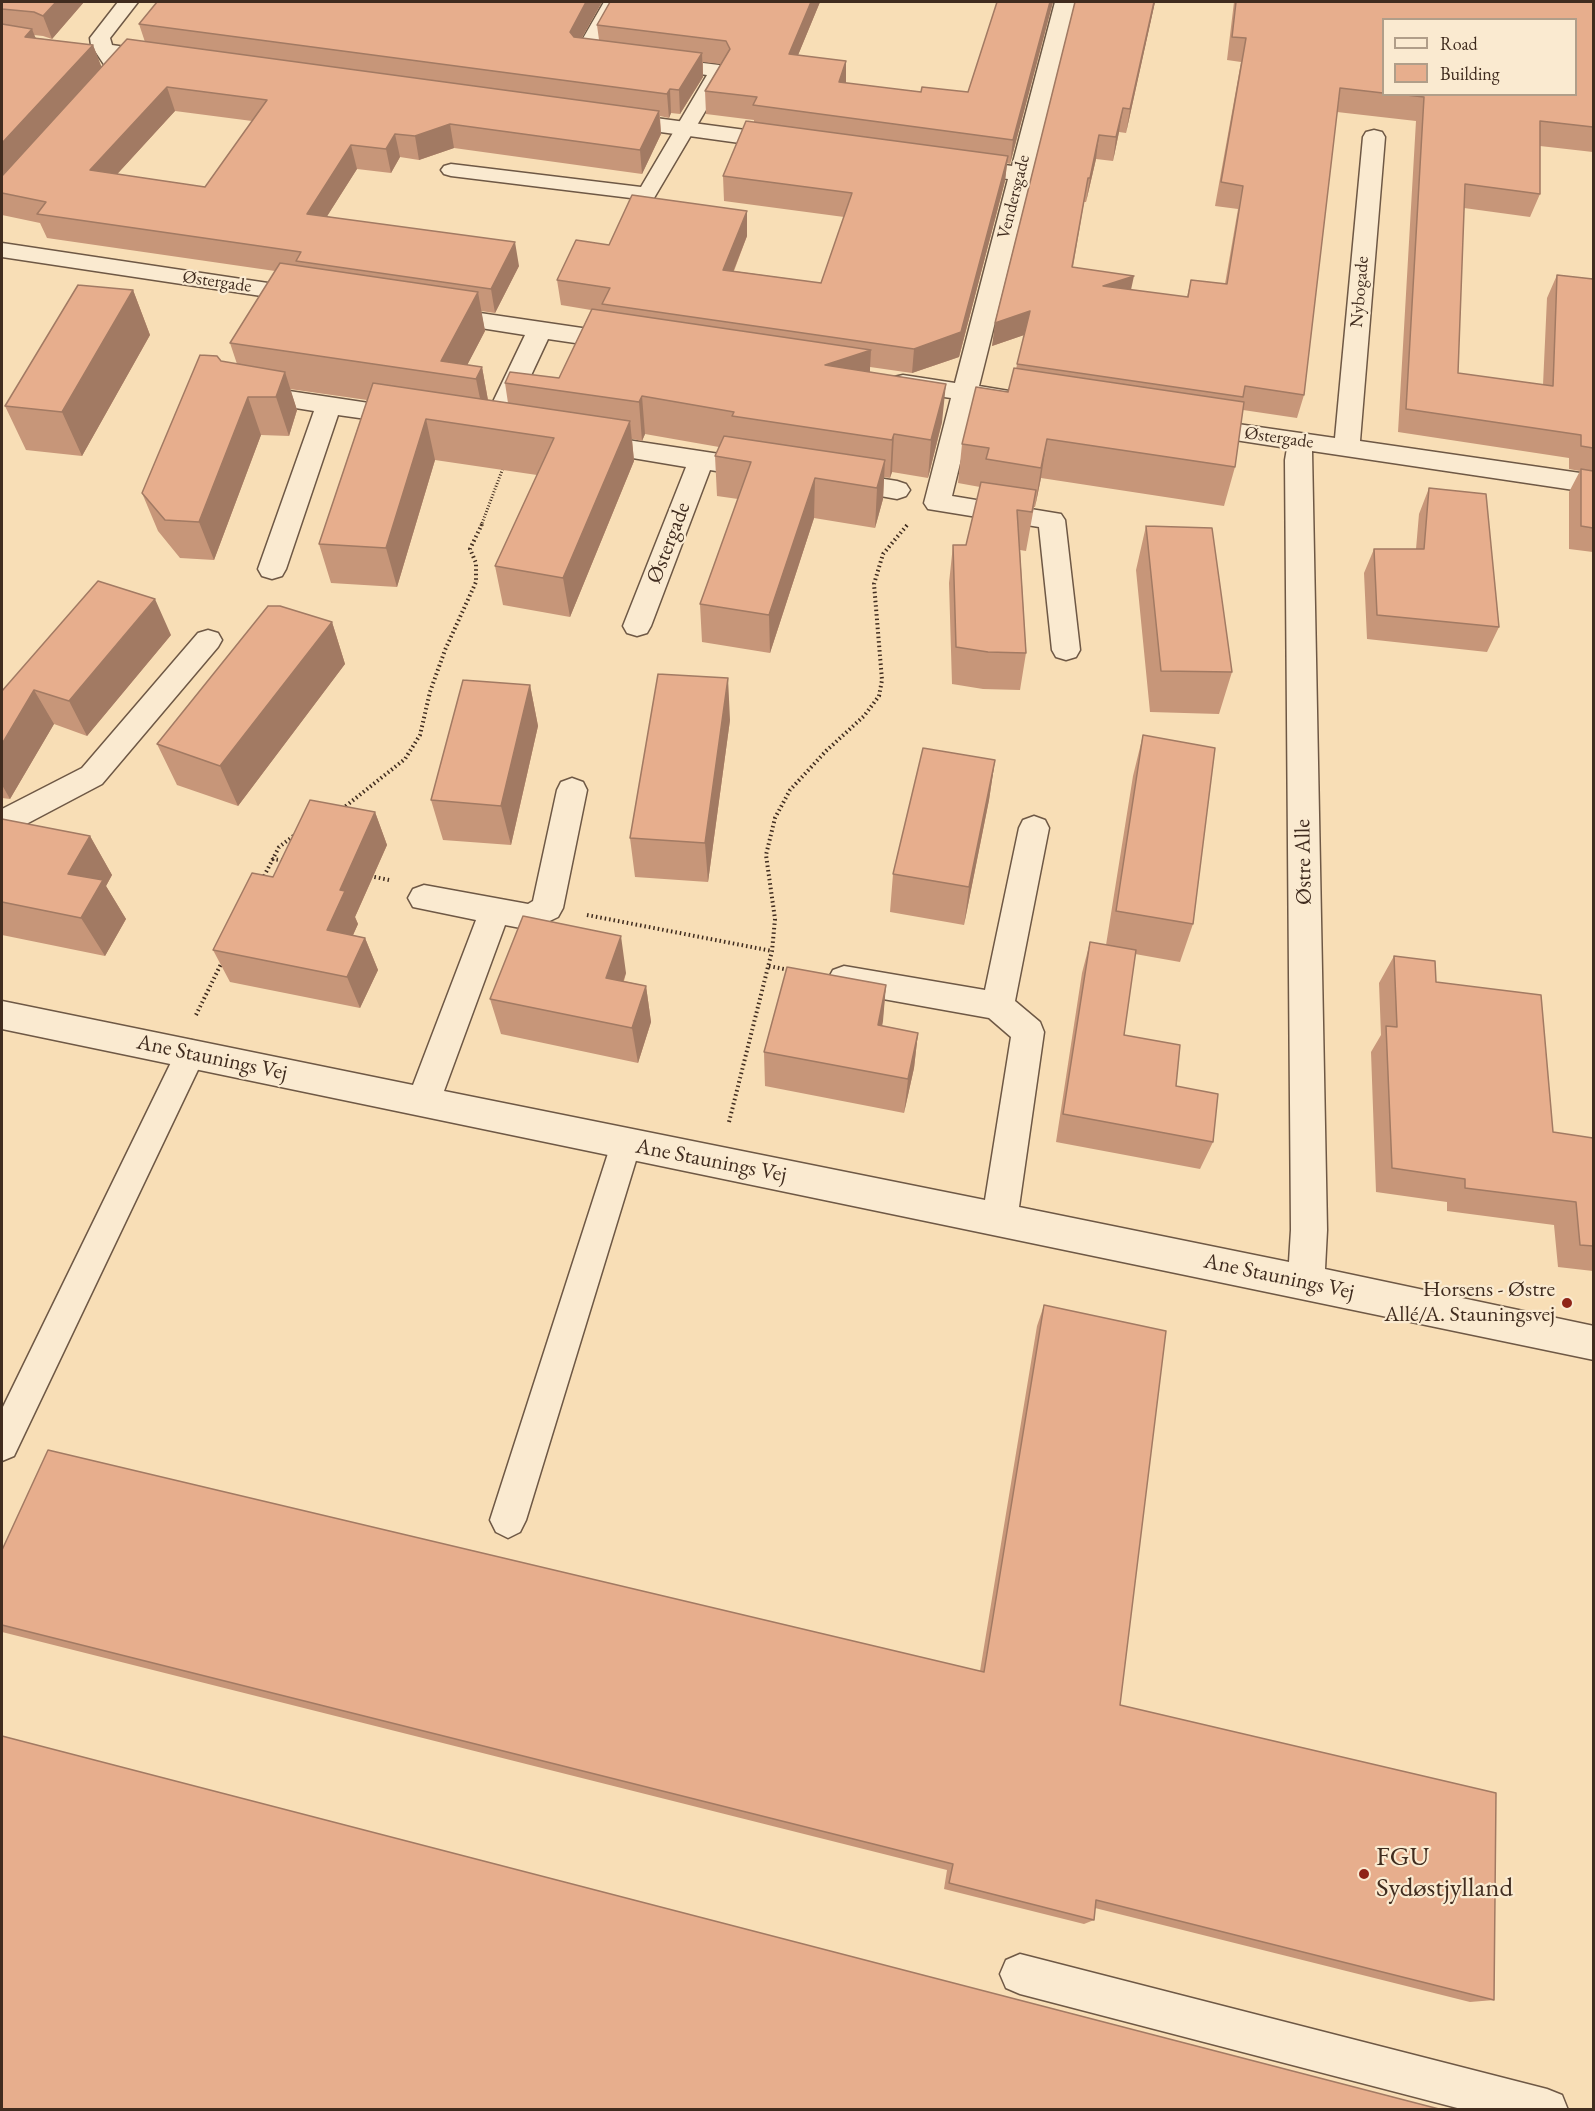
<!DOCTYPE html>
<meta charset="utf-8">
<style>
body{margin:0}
#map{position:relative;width:1595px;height:2111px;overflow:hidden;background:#f8deb6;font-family:"EB Garamond",serif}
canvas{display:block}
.frame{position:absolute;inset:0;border:3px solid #402c1f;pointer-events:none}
.legend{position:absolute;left:1382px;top:18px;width:195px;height:78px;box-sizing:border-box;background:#faead0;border:2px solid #b09e89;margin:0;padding:8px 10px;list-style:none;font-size:18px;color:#402c1f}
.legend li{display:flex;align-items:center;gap:12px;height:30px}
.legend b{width:30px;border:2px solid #b09e89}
</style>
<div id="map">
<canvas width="1595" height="2111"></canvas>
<div class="frame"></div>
<ul class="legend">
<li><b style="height:8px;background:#faead0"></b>Road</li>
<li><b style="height:16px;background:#e7ae8d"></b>Building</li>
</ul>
</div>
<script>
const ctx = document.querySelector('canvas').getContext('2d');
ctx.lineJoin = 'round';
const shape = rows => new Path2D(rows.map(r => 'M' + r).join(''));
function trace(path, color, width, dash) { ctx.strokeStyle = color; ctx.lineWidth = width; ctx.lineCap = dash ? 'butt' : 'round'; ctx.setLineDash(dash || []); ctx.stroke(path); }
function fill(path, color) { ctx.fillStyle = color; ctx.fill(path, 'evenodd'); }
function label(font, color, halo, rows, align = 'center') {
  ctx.font = font + ' "EB Garamond",serif'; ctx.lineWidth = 4.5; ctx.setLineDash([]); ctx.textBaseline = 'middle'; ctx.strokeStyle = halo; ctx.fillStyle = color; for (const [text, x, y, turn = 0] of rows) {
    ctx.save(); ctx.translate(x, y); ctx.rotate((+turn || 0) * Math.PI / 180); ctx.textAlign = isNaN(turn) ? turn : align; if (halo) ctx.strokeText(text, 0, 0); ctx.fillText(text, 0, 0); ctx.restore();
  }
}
const service = shape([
 [604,2,622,2,596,50,614,53,617,57,614,61,607,63,577,58,574,54,604,2],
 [663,58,719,65,726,67,729,71,654,198,647,200,451,176,444,174,441,170,444,166,451,164,641,187,707,75,656,68,653,64,656,60,663,58],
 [191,1040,202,1044,206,1053,14,1456,2,1461,2,1409,180,1044,191,1040],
 [626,1130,637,1134,641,1144,526,1520,520,1532,508,1538,496,1532,490,1520,611,1144,615,1134,626,1130],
 [1020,1954,1547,2089,1562,2095,1568,2110,1465,2110,1020,1994,1006,1988,1000,1974,1006,1960,1020,1954]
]);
const minor = shape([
 [118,2,138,2,110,38,112,45,166,53,170,57,166,61,159,63,123,59,125,65,121,69,114,71,107,69,91,45,90,38,118,2],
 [1055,2,1075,2,979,386,1027,394,1031,400,1027,406,1018,408,975,402,952,496,1061,514,1065,520,1080,650,1076,657,1066,660,1056,657,1052,650,1039,527,928,509,924,503,951,398,903,391,894,389,891,383,894,377,903,375,955,383,1008,179,962,173,954,171,951,166,954,161,962,159,1012,166,1055,2],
 [618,113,783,135,791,137,794,142,791,147,783,149,610,125,607,120,610,115,618,113],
 [1374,130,1382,132,1385,137,1360,441,1594,475,1594,493,1312,451,1327,1230,1325,1269,1594,1326,1594,1360,2,1029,2,1001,413,1085,476,920,413,907,408,898,413,889,424,885,528,904,533,901,557,790,561,782,572,778,583,782,587,790,563,908,558,917,531,930,505,925,444,1091,985,1200,1011,1037,989,1018,844,992,833,988,828,979,833,970,844,966,985,990,1019,828,1023,820,1034,816,1045,820,1049,828,1015,1001,1040,1022,1044,1032,1019,1207,1289,1262,1291,1230,1285,460,1287,448,1196,434,1187,432,1183,426,1187,420,1196,418,1335,438,1363,137,1366,132,1374,130],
 [2,243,308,289,316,291,320,296,316,301,308,303,2,257,2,243],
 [439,307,623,334,632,337,635,342,632,347,623,350,548,339,506,429,502,435,493,437,484,435,480,429,525,335,430,320,427,315,430,310,439,307],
 [249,385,409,409,418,411,422,417,418,423,409,425,338,415,286,569,282,576,272,579,262,576,258,569,314,411,240,399,236,393,240,387,249,385],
 [588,434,759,460,768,463,772,469,768,475,759,478,710,470,651,626,647,633,637,636,627,633,623,626,686,467,579,449,575,443,579,437,588,434],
 [840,472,897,481,906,484,910,490,906,496,897,499,831,487,827,481,831,475,840,472],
 [208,630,218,633,222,640,218,647,102,784,13,831,2,835,2,809,82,768,198,633,208,630]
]);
trace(service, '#6e5845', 3);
trace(minor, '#6e5845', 3);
trace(shape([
 [481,526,503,468],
 [906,526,908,524]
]), '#402c1f', 3, [1, 2]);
trace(shape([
 [342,809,405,759,420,735,430,692,445,650,476,582,476,563,470,549,482,524],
 [272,859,286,861],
 [370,876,389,880],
 [262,880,279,847,296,834],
 [587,915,772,951],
 [769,966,789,970],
 [196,1015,222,962],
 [729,1122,772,951,775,919,766,855,775,818,790,790,826,751,864,716,879,696,882,680,874,584,883,554,908,524]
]), '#402c1f', 4, [1.5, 3]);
fill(service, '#faead0');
fill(minor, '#faead0');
fill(shape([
 [2,2,84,2,52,39,43,36,34,35,36,38,93,45,101,67,145,42,139,24,157,2,602,2,582,38,599,40,597,25,610,2,820,2,798,55,846,61,846,83,921,92,968,92,997,2,1053,2,1010,164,1007,163,1005,181,959,357,912,373,870,367,870,372,942,422,928,478,892,472,890,478,884,477,883,499,875,528,814,518,770,653,702,642,700,604,738,499,717,496,715,456,719,447,645,434,642,441,632,439,634,461,570,617,503,605,495,566,537,475,435,460,397,587,331,583,319,544,367,400,290,389,297,410,289,436,261,435,214,560,180,558,158,531,142,493,221,361,237,364,230,343,275,271,47,238,40,223,2,215],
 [703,62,721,64,705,91,706,114,754,120,754,122,723,176,724,201,844,217,821,283,734,271,747,236,609,245,557,280,561,305,591,310,559,378,505,383,508,403,488,400,482,367,467,365,485,331,481,311,495,313,519,266,327,216,357,169,391,173,400,157,419,160,454,148,642,174,661,134,660,116,669,118,671,113,680,114,703,77],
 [175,111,252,121,205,187,117,174],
 [1075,2,1155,2,1126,133,1119,132,1113,161,1096,159,1086,202,1084,202,1073,267,1131,290,1187,297,1191,280,1225,284,1238,209,1215,206,1241,62,1227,60,1234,2,1593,2,1593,152,1540,146,1540,194,1530,217,1464,208,1458,373,1543,385,1547,298,1557,275,1593,279,1593,552,1569,549,1569,492,1580,471,1569,469,1569,458,1398,432,1416,121,1337,112,1304,395,1297,418,1243,410,1235,467,1224,506,1041,478,1035,507,1034,507,1026,551,1020,550,1026,653,1020,690,983,689,952,684,949,583,953,545,966,545,980,487,958,483,962,444,1008,392,1016,369,1024,335,992,346],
 [1383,20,1575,94,1383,94],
 [133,290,150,335,82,456,26,450,5,406],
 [1429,488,1499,627,1487,652,1367,639,1364,573,1374,549,1416,549,1419,514],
 [1146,526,1232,672,1219,714,1150,712,1136,570],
 [332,622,345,664,238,806,177,785,157,744],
 [171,635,87,736,54,724,10,799,2,798,2,691],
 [530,685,538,726,511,845,443,840,431,800],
 [730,720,708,882,635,877,630,838],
 [1143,735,1193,924,1180,962,1135,954,1124,1035,1176,1086,1213,1142,1200,1169,1056,1142,1082,973,1090,942,1106,945,1133,776],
 [995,760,989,800,964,925,890,912,893,874],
 [375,812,387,845,355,917,358,924,353,935,365,938,378,970,360,1008,230,982,213,950],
 [2,819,90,836,112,875,106,886,126,919,105,956,2,935],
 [1394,956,1436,982,1553,1132,1593,1138,1593,1271,1558,1267,1554,1225,1447,1211,1447,1202,1376,1192,1371,1052,1381,1035,1379,983],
 [626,973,624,981,646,986,651,1022,638,1063,501,1034,490,999],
 [886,985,882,1026,918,1033,914,1068,904,1113,765,1086,764,1052],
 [1044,1305,1120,1705,1494,2000,1470,2002,1095,1908,1094,1920,1084,1924,944,1889,947,1870,2,1632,2,1550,980,1671,1037,1326]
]), '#c79679');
fill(shape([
 [56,2,84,2,52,39,43,16],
 [586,2,602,2,572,55,570,32],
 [811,2,820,2,789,77,789,54],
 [1050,2,1053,2,1010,164,1013,140],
 [1154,2,1155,2,1126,133,1130,109],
 [32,29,41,52,25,37],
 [93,45,102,68,2,177,2,143],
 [702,53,703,77,680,114,679,90],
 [846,61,846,84,839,82],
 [167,87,175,111,99,194,90,170],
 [670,89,671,113,669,118,667,94],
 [1123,108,1119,132,1113,161,1116,137],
 [659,111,661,134,642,174,640,150],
 [450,124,454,148,419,160,415,136],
 [395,134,400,157,391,173,386,149],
 [1099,135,1096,159,1086,202,1090,178],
 [351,145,357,169,314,237,307,214],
 [1008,156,1005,181,959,357,912,373,914,349],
 [747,211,747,236,724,295,723,270],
 [515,242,519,266,495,313,491,289],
 [1134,276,1129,299,1103,286],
 [133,290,150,335,82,456,62,412],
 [478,292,485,331,461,377,441,361],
 [1030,311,1027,334,992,346,995,323],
 [871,350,869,388,825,365],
 [482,367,489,406,484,418,476,379],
 [285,372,297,410,289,436,276,397],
 [946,384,942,422,928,478,931,440],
 [642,396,645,434,642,441,639,402],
 [248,397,261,435,214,560,199,522],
 [426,419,435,460,397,587,386,548],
 [630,421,634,461,570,617,563,578],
 [894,434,892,472,890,478,892,440],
 [1047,439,1041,478,1035,507,1041,468],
 [885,460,883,499,875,528,877,488],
 [815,478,814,518,770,653,769,615],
 [155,599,171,635,87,736,69,701],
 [332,622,345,664,238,806,220,766],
 [728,678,730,720,708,882,705,843],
 [530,685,538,726,511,845,501,806],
 [34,690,54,724,10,799,2,785,2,744],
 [995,760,989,800,964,925,969,887],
 [375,812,387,845,355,917,358,924,341,962,327,930,340,890],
 [90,836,112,875,106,886,126,919,105,956,81,918,68,874],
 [621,936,626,973,612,1014,606,978],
 [365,938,378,970,360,1008,347,977],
 [886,985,883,1021,875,1060,878,1025],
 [646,986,651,1022,638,1063,632,1028],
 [918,1033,914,1068,904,1113,908,1079]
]), '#a27a63');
const building = shape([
 [2,2,56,2,43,16,34,12,2,9,2,2],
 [157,2,586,2,570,32,574,37,702,53,679,90,670,89,667,94,139,24,157,2],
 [610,2,811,2,789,54,846,61,839,82,921,92,922,87,968,92,997,2,1050,2,1013,140,753,105,757,97,705,91,730,49,726,41,597,25,610,2],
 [1075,2,1154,2,1130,109,1123,108,1116,137,1099,135,1090,178,1088,178,1072,267,1134,276,1103,286,1188,297,1191,280,1227,284,1243,186,1221,182,1246,38,1232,37,1236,2,1593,2,1593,127,1540,121,1540,194,1465,184,1458,373,1553,386,1557,275,1593,279,1593,448,1581,446,1581,435,1406,409,1424,97,1397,94,1575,94,1575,20,1383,20,1383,93,1340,88,1304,395,1245,386,1243,397,1017,364,1030,311,995,323,1075,2],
 [2,24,32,29,25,37,93,45,2,143,2,24],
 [127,39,659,111,640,150,450,124,415,136,395,134,386,149,351,145,307,214,515,242,491,289,296,261,301,252,37,214,46,202,2,193,2,176,127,39],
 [167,87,267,100,205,187,90,170,167,87],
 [746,121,1008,156,961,332,914,349,602,304,610,288,557,280,576,240,609,245,632,195,747,211,723,270,821,283,852,193,723,176,746,121],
 [280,263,478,292,441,361,482,367,476,379,230,343,280,263],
 [78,285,133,290,62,412,5,406,78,285],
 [592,309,871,350,825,365,946,384,931,440,894,434,892,440,732,416,734,412,642,396,639,402,505,383,510,372,559,378,592,309],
 [200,355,217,356,221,361,285,372,276,397,248,397,199,522,165,520,142,493,200,355],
 [1014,368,1244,402,1235,467,1047,439,1041,468,986,459,989,448,962,444,976,387,1008,392,1014,368],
 [373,383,630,421,563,578,495,566,554,438,426,419,386,548,319,544,373,383],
 [724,436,885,460,877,488,815,478,769,615,700,604,751,462,715,456,724,436],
 [1581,469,1593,471,1593,528,1581,526,1581,469],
 [981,482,1036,490,1032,512,1017,510,1026,653,988,652,956,647,953,545,966,545,981,482],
 [1429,488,1486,494,1499,627,1377,615,1374,549,1424,549,1429,488],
 [1146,526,1212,528,1232,672,1161,671,1146,526],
 [98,581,155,599,69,701,34,690,2,744,2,691,98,581],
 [268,606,280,606,332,622,220,766,157,744,268,606],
 [658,674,728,678,705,843,630,838,658,674],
 [463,680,530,685,501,806,431,800,463,680],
 [1143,735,1215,748,1193,924,1116,911,1143,735],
 [923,748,995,760,969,887,893,874,923,748],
 [310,800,375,812,340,890,345,891,327,930,365,938,347,977,213,950,252,873,273,877,310,800],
 [2,819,90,836,68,874,103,880,81,918,2,902,2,819],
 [523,916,621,936,606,978,646,986,632,1028,490,999,523,916],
 [1090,942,1136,950,1124,1035,1180,1045,1176,1086,1218,1094,1213,1142,1063,1114,1090,942],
 [1394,956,1435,961,1436,982,1541,995,1553,1132,1593,1138,1593,1246,1580,1245,1576,1202,1465,1188,1465,1179,1392,1168,1386,1026,1397,1027,1394,956],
 [787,967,886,985,878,1025,918,1033,908,1079,764,1052,787,967],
 [1044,1305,1166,1331,1120,1705,1496,1793,1494,2000,1096,1900,1094,1920,949,1883,953,1864,2,1625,2,1550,48,1450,984,1672,1044,1305],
 [2,1736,1439,2109,2,2109,2,1736]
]);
fill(building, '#e7ae8d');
trace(building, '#a27a63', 1.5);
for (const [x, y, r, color] of [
 [1567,1303,6,"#8f2418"],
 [1364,1874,6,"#8f2418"]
]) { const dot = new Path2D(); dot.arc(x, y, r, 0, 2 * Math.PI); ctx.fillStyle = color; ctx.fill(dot); trace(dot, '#faead0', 2); }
label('18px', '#402c1f', '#faead0', [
 ["Vendersgade",1014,197,-76],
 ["Østergade",217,282,8],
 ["Nybogade",1360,292,-85],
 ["Østergade",1279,438,8]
]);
label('22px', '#402c1f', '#faead0', [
 ["Østergade",669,543,-69],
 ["Østre Alle",1304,862,-91],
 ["Ane Staunings Vej",212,1058,12],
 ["Ane Staunings Vej",711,1161,11],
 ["Ane Staunings Vej",1279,1277,12]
]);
label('22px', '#402c1f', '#faead0', [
 ["Horsens - Østre",1555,1290],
 ["Allé/A. Stauningsvej",1555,1315]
], 'right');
label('27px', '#402c1f', '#faead0', [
 ["FGU",1376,1858],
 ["Sydøstjylland",1376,1889]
], 'left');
</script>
